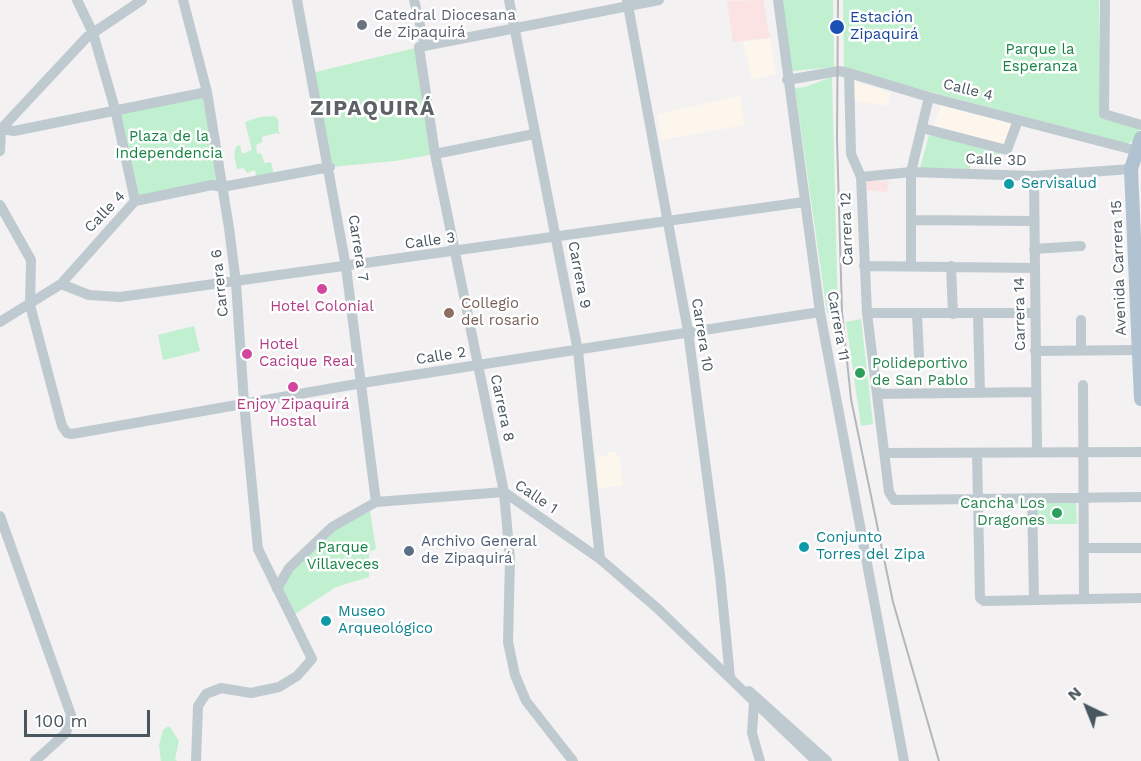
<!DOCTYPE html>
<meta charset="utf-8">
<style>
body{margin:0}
#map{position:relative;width:1141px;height:761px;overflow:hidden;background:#f3f1f1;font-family:"Work Sans",sans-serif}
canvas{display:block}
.north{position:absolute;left:1057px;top:677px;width:60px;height:60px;-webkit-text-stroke:4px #fff;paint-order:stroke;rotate:317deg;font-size:16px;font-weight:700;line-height:24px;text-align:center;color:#48565f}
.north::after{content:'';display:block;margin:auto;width:21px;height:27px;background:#48565f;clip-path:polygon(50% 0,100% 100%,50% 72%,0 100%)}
.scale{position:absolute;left:24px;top:710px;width:126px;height:27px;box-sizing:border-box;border:3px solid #48565f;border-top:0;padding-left:8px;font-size:18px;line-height:21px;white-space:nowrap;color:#48565f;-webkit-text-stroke:4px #fff;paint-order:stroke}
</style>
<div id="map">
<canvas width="1141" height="761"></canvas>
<div class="north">N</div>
<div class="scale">100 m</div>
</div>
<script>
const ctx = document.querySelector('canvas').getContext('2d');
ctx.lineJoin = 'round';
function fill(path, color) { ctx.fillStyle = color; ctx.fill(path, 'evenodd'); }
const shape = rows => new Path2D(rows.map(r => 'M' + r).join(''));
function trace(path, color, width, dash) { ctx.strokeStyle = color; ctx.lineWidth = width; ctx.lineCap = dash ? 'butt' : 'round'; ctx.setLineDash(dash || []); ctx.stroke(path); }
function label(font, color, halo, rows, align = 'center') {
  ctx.font = font + ' "Work Sans",sans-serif'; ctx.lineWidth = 5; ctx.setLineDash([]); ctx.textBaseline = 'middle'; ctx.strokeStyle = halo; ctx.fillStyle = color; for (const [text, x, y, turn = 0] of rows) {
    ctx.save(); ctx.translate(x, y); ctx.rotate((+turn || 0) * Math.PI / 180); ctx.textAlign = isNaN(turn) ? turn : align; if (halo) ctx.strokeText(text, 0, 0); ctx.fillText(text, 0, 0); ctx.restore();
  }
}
fill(shape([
 [770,38,776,74,752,80,743,41],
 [855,82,891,93,887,106,854,101],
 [740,96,745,125,660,140,657,114],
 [941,105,1011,124,1004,147,934,126],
 [608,452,616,452,617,456,620,455,623,486,597,488,596,455,608,456]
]), '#fdf6ec');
fill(shape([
 [763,0,770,38,733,42,727,1],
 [866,181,889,181,887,192,865,190]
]), '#fce3e3');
fill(shape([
 [782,0,833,0,834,67,792,71],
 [843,0,1099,0,1101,117,1141,127,1135,140,1127,144,844,69],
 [419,47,435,154,395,161,330,167,312,73],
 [832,77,838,315,827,313,795,88,805,87],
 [202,94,219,182,136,198,119,110],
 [274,116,278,119,279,133,283,135,276,133,262,137,262,142,256,145,257,153,262,154,264,163,271,162,274,175,257,179,255,170,247,173,244,168,237,169,234,155,236,147,240,145,242,154,252,150,245,122,260,117],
 [929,135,1001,149,999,163,995,162,994,158,972,158,970,169,920,168],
 [861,319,873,424,861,426,846,322],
 [194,326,200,351,163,360,158,335],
 [1076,500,1077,524,1037,524,1037,502],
 [370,511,376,549,369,552,369,577,336,587,295,614,282,588,289,571,333,530],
 [167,727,170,727,179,741,175,759,177,761,161,761,159,745,163,730]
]), '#c0f0cf');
trace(shape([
 [77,0,93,33,115,109,135,201],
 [183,0,207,92,229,228,236,283,244,403,258,549,312,659,297,676,279,687,251,693,221,688,206,694,198,706,196,761],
 [297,0,346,267,376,502],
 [414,0,425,46],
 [509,0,578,351,600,559],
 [627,0,688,331,720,575,730,677],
 [778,0,820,312,904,761],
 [1105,0,1104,114,1141,125],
 [849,73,851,154,861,177,867,313,889,492,894,500,1141,497],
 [787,80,839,71,849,73,929,97,1138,151],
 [922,128,1007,150,1018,120],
 [1,129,14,131,207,92],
 [0,151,1,129,87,37,142,0],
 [435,154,534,134],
 [1034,176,1037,452],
 [861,177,911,172,1034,176,1131,169],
 [0,205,31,260,30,305,62,426,67,433,72,434,362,383,820,312],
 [911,220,1032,221],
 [1034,249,1081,246],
 [864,266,1034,268],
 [911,266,911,172,929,97],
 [951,266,953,314],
 [61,284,89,295,120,297,804,202],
 [867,313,1035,313],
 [917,314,919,356],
 [978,315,980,393],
 [0,322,61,284,135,201,212,185,222,187,330,167],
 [1081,350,1081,320],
 [1035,351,1138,350],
 [1083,385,1084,598],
 [877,394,1035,392],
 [886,453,1141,452],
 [977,453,980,598,984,601,1141,598],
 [1032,498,1034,599],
 [0,516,71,715,66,733,35,761],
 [1084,548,1141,548],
 [277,589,289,568,332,527,376,502,504,492,600,559,657,608,816,761],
 [749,691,827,761],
 [754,703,752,733,760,761],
 [573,761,526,701,515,675,508,642,510,559,504,492,435,154,419,47,659,0]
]), '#bfcad0', 10);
trace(shape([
 [1141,138,1131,169,1141,399]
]), '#b1c3d0', 14);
trace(shape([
 [838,0,837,138,842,312,851,399,893,602,939,761]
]), '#b3b7bb', 2);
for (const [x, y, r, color] of [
 [362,25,6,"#6b7280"],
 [837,27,8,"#1a4fb4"],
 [1009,184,6,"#0f9aa8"],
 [322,289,6,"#d1479c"],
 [449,313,6,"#8d6e63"],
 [247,354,6,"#d1479c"],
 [860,373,6,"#2e9e5b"],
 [293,387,6,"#d1479c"],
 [1057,513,6,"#2e9e5b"],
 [804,547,6,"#0f9aa8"],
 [409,551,6,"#5c6f8a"],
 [326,621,6,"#0f9aa8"]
]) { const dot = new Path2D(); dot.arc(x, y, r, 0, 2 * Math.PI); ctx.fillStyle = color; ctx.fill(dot); trace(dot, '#fff', 2); }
label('15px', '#5b616d', '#fff', [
 ["Catedral Diocesana",374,16],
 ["de Zipaquirá",374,33]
], 'left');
label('15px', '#164399', '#fff', [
 ["Estación",850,18],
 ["Zipaquirá",850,35]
], 'left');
label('15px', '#168344', '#fff', [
 ["Parque la",1040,50],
 ["Esperanza",1040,67],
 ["Plaza de la",169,137],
 ["Independencia",169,154],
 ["Parque",343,548],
 ["Villaveces",343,565]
]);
label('15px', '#48565f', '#fff', [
 ["Calle 4",968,90,14],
 ["Calle 3D",996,160,2],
 ["Calle 4",105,212,-46],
 ["Carrera 12",847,229,-92],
 ["Calle 3",430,241,-8],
 ["Carrera 7",358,248,81],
 ["Avenida Carrera 15",1119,268,-92],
 ["Carrera 9",579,275,79],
 ["Carrera 6",220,283,-96],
 ["Carrera 14",1020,314,-91],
 ["Carrera 11",838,326,80],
 ["Carrera 10",702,335,81],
 ["Calle 2",441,356,-9],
 ["Carrera 8",502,408,78],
 ["Calle 1",536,497,34]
]);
label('15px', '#0d838f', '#fff', [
 ["Servisalud",1021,184],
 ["Conjunto",816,538],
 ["Torres del Zipa",816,555],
 ["Museo",338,612],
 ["Arqueológico",338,629]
], 'left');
label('15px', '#785e54', '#fff', [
 ["Collegio",461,304],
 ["del rosario",461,321]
], 'left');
label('15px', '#b23c85', '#fff', [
 ["Hotel Colonial",322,307],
 ["Hotel",259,345,"left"],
 ["Cacique Real",259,362,"left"],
 ["Enjoy Zipaquirá",293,405],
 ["Hostal",293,422]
]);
label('15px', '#27864d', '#fff', [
 ["Polideportivo",872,364],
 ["de San Pablo",872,381],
 ["Cancha Los",1045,504,"right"],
 ["Dragones",1045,521,"right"]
], 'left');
label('15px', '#4e5e75', '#fff', [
 ["Archivo General",421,542],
 ["de Zipaquirá",421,559]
], 'left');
ctx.letterSpacing = '1.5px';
label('bold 21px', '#5d6266', '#fff', [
 ["ZIPAQUIRÁ",373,109]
]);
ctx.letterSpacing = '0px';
</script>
